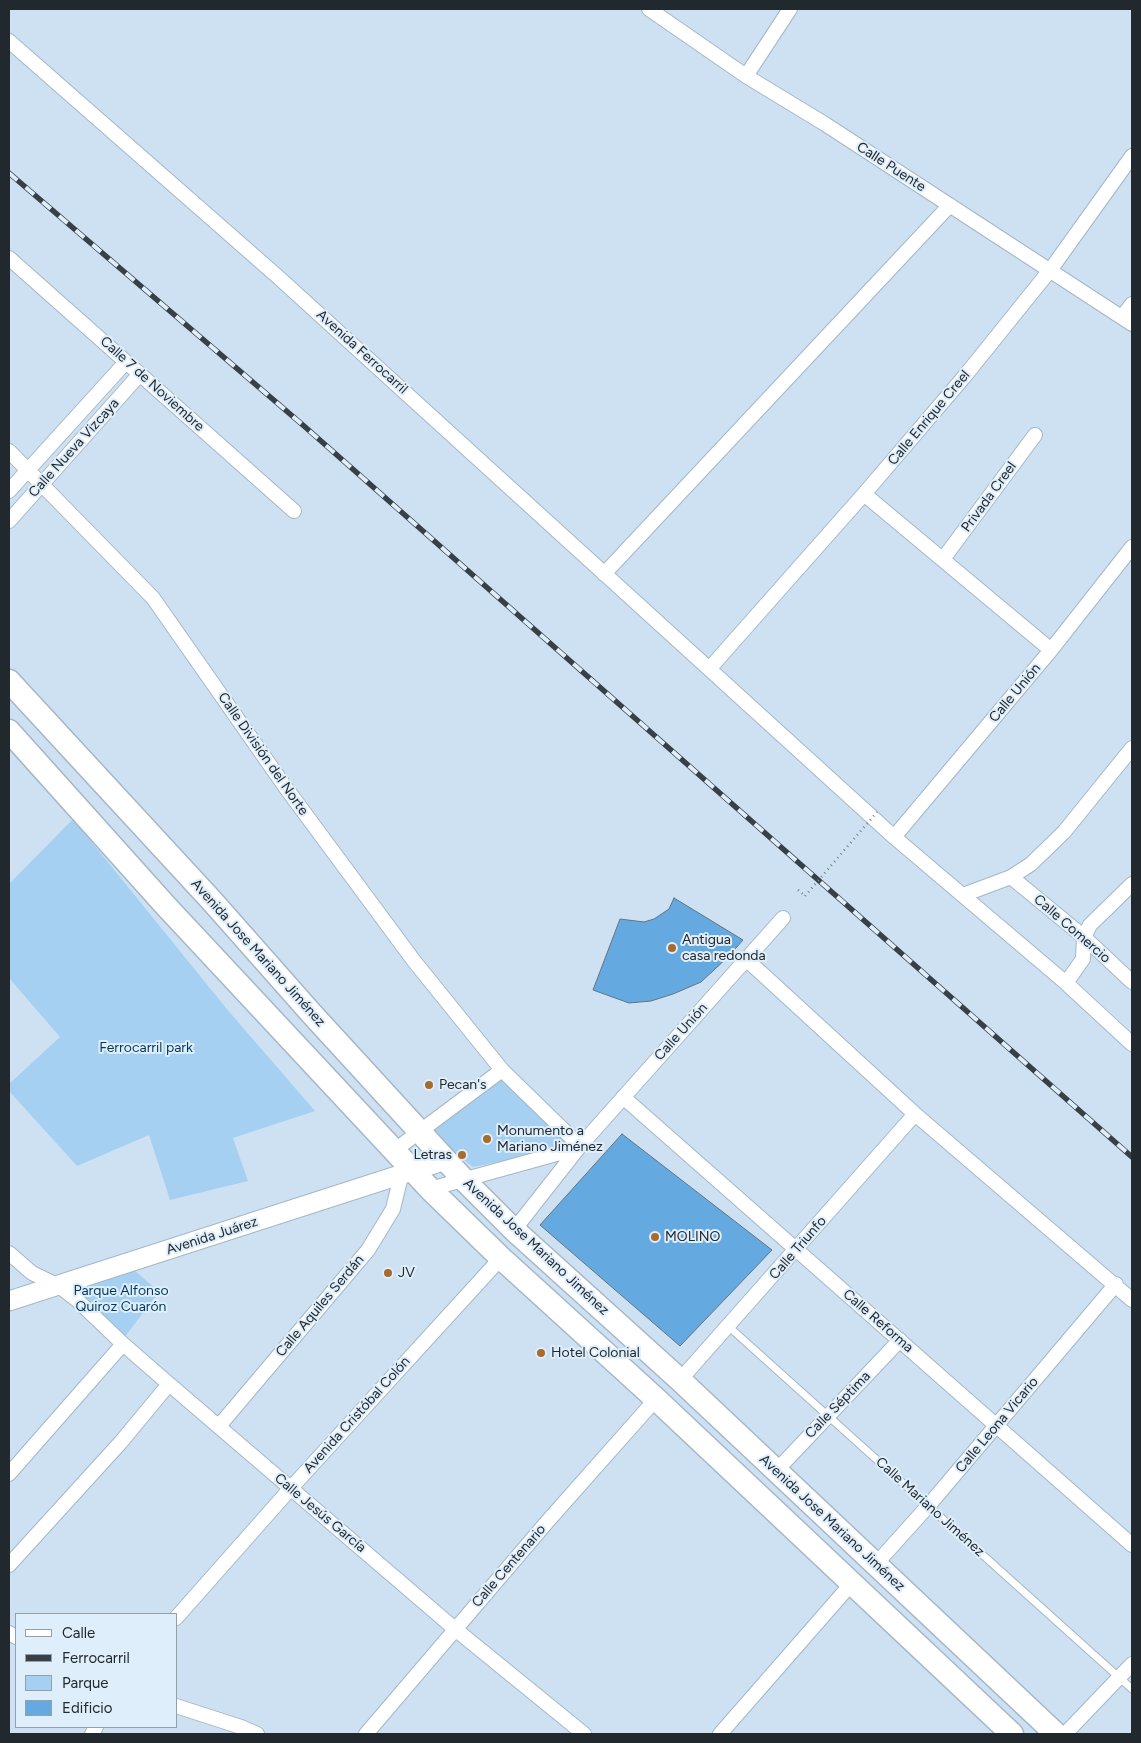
<!DOCTYPE html>
<meta charset="utf-8">
<style>
body{margin:0}
#map{position:relative;width:1141px;height:1743px;overflow:hidden;background:#cee1f2;font-family:Figtree,sans-serif}
canvas{display:block}
.frame{position:absolute;inset:0;border:10px solid #21282e;pointer-events:none}
.legend{position:absolute;left:15px;top:1613px;width:162px;height:115px;box-sizing:border-box;background:#dfeefb;border:1px solid #939fa9;margin:0;padding:6px 9px;list-style:none;font-size:15px;color:#21282e}
.legend li{display:flex;align-items:center;gap:10px;height:25px}
.legend b{width:25px;border:1px solid #939fa9}
</style>
<div id="map">
<canvas width="1141" height="1743"></canvas>
<div class="frame"></div>
<ul class="legend">
<li><b style="height:6px;background:#fff"></b>Calle</li>
<li><b style="height:6px;background:#373f47"></b>Ferrocarril</li>
<li><b style="height:14px;background:#a6d0f2"></b>Parque</li>
<li><b style="height:14px;background:#64aae1"></b>Edificio</li>
</ul>
</div>
<script>
const ctx = document.querySelector('canvas').getContext('2d');
ctx.lineJoin = 'round';
function fill(path, color) { ctx.fillStyle = color; ctx.fill(path, 'evenodd'); }
const shape = rows => new Path2D(rows.map(r => 'M' + r).join(''));
function trace(path, color, width, dash) { ctx.strokeStyle = color; ctx.lineWidth = width; ctx.lineCap = dash ? 'butt' : 'round'; ctx.setLineDash(dash || []); ctx.stroke(path); }
function label(font, color, halo, rows, align = 'center') {
  ctx.font = font + ' Figtree,sans-serif'; ctx.lineWidth = 4; ctx.setLineDash([]); ctx.textBaseline = 'middle'; ctx.strokeStyle = halo; ctx.fillStyle = color; for (const [text, x, y, turn = 0] of rows) {
    ctx.save(); ctx.translate(x, y); ctx.rotate((+turn || 0) * Math.PI / 180); ctx.textAlign = isNaN(turn) ? turn : align; if (halo) ctx.strokeText(text, 0, 0); ctx.fillText(text, 0, 0); ctx.restore();
  }
}
fill(shape([
 [73,819,226,1008,315,1111,233,1138,248,1181,170,1200,149,1135,77,1166,9,1091,9,1084,60,1037,9,978,9,884],
 [502,1075,574,1147,473,1167,426,1131],
 [133,1269,159,1292,124,1338,69,1288]
]), '#a6d0f2');
const building = shape([
 [674,898,743,940,728,957,701,982,673,994,651,1001,629,1003,593,990,620,919,644,922,654,919,669,909,674,898],
 [622,1134,772,1250,680,1346,540,1225,622,1134]
]);
fill(building, '#64aae1');
trace(building, '#627382', 1);
const service = shape([
 [728,1326,1132,1689]
]);
const minor = shape([
 [649,9,746,76,825,124,1132,324],
 [9,41,277,276,894,837,1066,983,1132,1044],
 [746,76,790,9],
 [9,258,294,511],
 [1122,317,1132,304],
 [9,451,153,598,286,788,414,961,502,1070,580,1146],
 [9,491,126,362],
 [864,494,1051,650],
 [9,521,140,374],
 [943,559,1035,435],
 [604,574,950,205],
 [710,668,864,494,964,377,1051,269,1132,156],
 [894,837,1051,650,1132,547],
 [1011,877,1084,937,1132,982],
 [963,895,1011,877,1031,864,1064,832,1132,748],
 [746,959,915,1114,1132,1300],
 [1066,983,1083,959,1084,937,1090,925,1132,884],
 [623,1097,1132,1545],
 [395,1150,502,1070],
 [430,1189,578,1148],
 [514,1230,580,1146,783,918],
 [9,1253,32,1273,59,1286,77,1300,123,1344,169,1384,455,1629,584,1734],
 [680,1380,915,1114],
 [219,1426,368,1250,393,1209,401,1176],
 [776,1471,900,1340],
 [9,1474,123,1344],
 [876,1564,929,1505,1116,1284],
 [9,1565,121,1442,169,1384],
 [176,1618,291,1488,501,1258],
 [9,1633,16,1637],
 [176,1706,241,1727,257,1734],
 [92,1734,96,1727],
 [366,1734,547,1522,656,1399],
 [720,1734,852,1583],
 [1065,1734,1132,1664]
]);
const secondary = shape([
 [9,1301,446,1160]
]);
const trunk = shape([
 [9,681,212,901,311,1013,464,1180,514,1230,680,1380,1056,1734],
 [9,731,165,905,430,1189,501,1258,656,1399,1012,1734]
]);
trace(service, '#a4b7c6', 9);
trace(minor, '#a4b7c6', 16);
trace(secondary, '#a4b7c6', 21);
trace(trunk, '#a4b7c6', 25);
trace(shape([
 [798,890,805,896]
]), '#75828d', 2.5, [1, 4]);
trace(service, '#fff', 7);
trace(minor, '#fff', 14);
trace(secondary, '#fff', 19);
trace(trunk, '#fff', 22);
const rail = shape([
 [9,173,304,426,1132,1157]
]);
trace(rail, '#373f47', 5.5);
trace(rail, '#dfeefb', 4, [11]);
trace(shape([
 [805,896,877,812]
]), '#75828d', 2.5, [1, 4]);
for (const [x, y, r, color] of [
 [672,948,5,"#a66b2d"],
 [429,1085,5,"#a66b2d"],
 [487,1139,5,"#a66b2d"],
 [462,1155,5,"#a66b2d"],
 [655,1237,5,"#a66b2d"],
 [388,1273,5,"#a66b2d"],
 [541,1353,5,"#a66b2d"]
]) { const dot = new Path2D(); dot.arc(x, y, r, 0, 2 * Math.PI); ctx.fillStyle = color; ctx.fill(dot); trace(dot, '#dfeefb', 2); }
label('14px', '#21282e', '#dfeefb', [
 ["Calle Puente",891,167,33],
 ["Avenida Ferrocarril",362,352,42],
 ["Calle 7 de Noviembre",152,384,42],
 ["Calle Enrique Creel",929,418,-50],
 ["Calle Nueva Vizcaya",74,448,-48],
 ["Privada Creel",989,497,-54],
 ["Calle Unión",1015,693,-50],
 ["Calle División del Norte",263,754,55],
 ["Calle Comercio",1072,929,41],
 ["Avenida Jose Mariano Jiménez",258,953,48],
 ["Calle Unión",681,1032,-48],
 ["Avenida Juárez",212,1236,-18],
 ["Avenida Jose Mariano Jiménez",536,1247,43],
 ["Calle Triunfo",798,1248,-49],
 ["Calle Aquiles Serdán",320,1306,-50],
 ["Calle Reforma",878,1321,41],
 ["Calle Séptima",838,1405,-46],
 ["Avenida Cristóbal Colón",357,1415,-48],
 ["Calle Leona Vicario",997,1425,-50],
 ["Calle Mariano Jiménez",930,1507,42],
 ["Calle Jesús García",320,1513,40],
 ["Avenida Jose Mariano Jiménez",832,1523,43],
 ["Calle Centenario",509,1566,-49]
]);
label('14px', '#21282e', '#dfeefb', [
 ["Antigua",682,940],
 ["casa redonda",682,956],
 ["Pecan's",439,1085],
 ["Monumento a",497,1131],
 ["Mariano Jiménez",497,1147],
 ["Letras",452,1155,"right"],
 ["MOLINO",665,1237],
 ["JV",398,1273],
 ["Hotel Colonial",551,1353]
], 'left');
label('14px', '#00385c', '#dfeefb', [
 ["Ferrocarril park",146,1048],
 ["Parque Alfonso",121,1291],
 ["Quiroz Cuarón",121,1307]
]);
</script>
